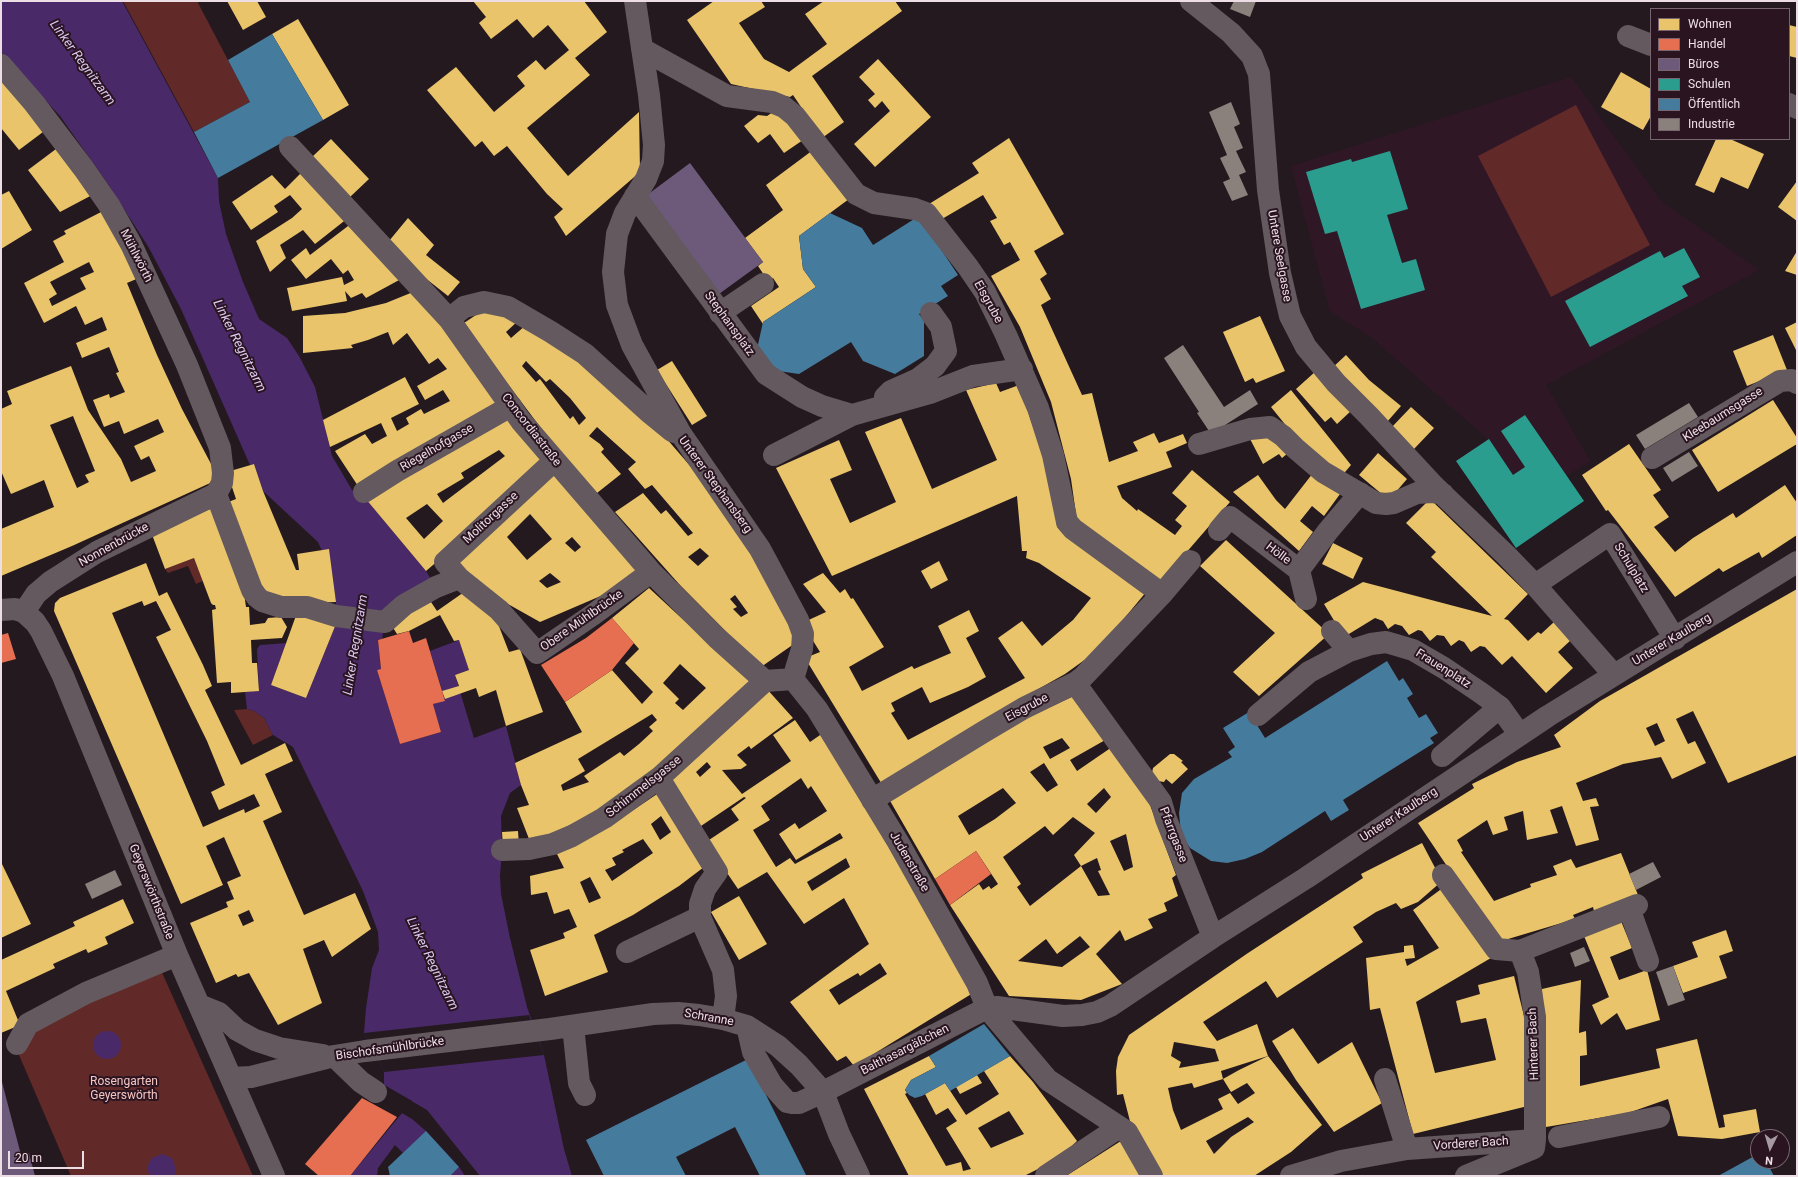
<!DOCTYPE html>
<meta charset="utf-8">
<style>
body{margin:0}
#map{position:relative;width:1798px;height:1177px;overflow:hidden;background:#24191f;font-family:Roboto,sans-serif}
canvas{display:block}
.frame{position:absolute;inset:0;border:2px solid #eddee6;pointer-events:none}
.legend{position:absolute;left:1650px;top:8px;width:140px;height:132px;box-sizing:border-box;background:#291420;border:1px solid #77656f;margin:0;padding:5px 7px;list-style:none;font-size:12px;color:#eddee6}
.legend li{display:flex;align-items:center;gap:8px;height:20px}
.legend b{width:20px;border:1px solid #77656f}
.north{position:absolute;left:1750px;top:1129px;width:40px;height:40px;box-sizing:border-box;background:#291420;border:1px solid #77656f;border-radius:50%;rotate:185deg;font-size:11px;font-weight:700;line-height:16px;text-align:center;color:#eddee6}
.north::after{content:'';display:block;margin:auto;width:14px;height:18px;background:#a799a0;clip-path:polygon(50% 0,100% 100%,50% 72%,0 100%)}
.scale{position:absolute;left:8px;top:1151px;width:76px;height:18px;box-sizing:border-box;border:2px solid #eddee6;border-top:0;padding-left:5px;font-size:12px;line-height:14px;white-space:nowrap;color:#eddee6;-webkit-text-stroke:3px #291420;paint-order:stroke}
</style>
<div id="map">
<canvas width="1798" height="1177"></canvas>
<div class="frame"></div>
<ul class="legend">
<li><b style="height:11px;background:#e9c46a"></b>Wohnen</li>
<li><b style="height:11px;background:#e76f51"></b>Handel</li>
<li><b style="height:11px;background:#6d597a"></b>Büros</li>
<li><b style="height:11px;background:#2a9d8f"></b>Schulen</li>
<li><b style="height:11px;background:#457b9d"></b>Öffentlich</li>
<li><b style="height:11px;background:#8a817c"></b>Industrie</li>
</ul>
<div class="north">N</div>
<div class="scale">20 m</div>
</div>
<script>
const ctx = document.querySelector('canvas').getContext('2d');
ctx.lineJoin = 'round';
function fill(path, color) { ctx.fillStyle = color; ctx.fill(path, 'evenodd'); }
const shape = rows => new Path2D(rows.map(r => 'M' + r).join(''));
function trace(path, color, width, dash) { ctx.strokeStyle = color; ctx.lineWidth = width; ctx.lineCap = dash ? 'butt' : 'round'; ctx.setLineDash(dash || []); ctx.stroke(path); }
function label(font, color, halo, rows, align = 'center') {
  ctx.font = font + ' Roboto,sans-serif'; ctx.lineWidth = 4; ctx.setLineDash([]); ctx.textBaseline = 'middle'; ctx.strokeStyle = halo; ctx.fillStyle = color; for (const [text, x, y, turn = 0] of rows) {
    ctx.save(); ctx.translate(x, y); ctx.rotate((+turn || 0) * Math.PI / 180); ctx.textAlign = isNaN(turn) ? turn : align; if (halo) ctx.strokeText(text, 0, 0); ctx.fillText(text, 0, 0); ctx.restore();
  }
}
fill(shape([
 [1571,77,1661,201,1759,270,1546,385,1590,461,1567,476,1584,501,1516,548,1456,461,1488,439,1372,338,1330,311,1291,166]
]), '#301726');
fill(shape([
 [123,1,197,1,250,102,194,132],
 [1576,105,1650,245,1551,297,1478,156],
 [194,558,203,581,196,584,188,566,168,573,165,569],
 [247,709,254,711,264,718,273,735,253,745,234,710],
 [160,968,253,1176,71,1176,19,1055,21,1046,32,1030]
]), '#622929');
fill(shape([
 [1,1,122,1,218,178,219,201,226,234,243,282,259,319,287,338,299,356,315,387,332,456,352,490,365,498,426,571,436,587,386,614,382,639,378,640,381,669,377,670,400,744,441,732,433,704,445,700,430,651,459,640,469,670,455,675,474,738,506,726,521,785,510,793,501,816,502,850,500,876,501,894,510,938,527,1007,544,1055,564,1149,572,1176,450,1176,459,1167,426,1132,403,1153,395,1145,378,1168,377,1176,350,1176,412,1101,384,1085,384,1072,364,1033,366,1008,372,968,379,950,378,932,363,891,293,747,273,735,264,718,254,711,247,709,245,692,259,690,257,649,260,645,287,643,271,685,306,698,336,624,336,602,329,550,322,551,318,542,263,491,254,464,250,465,181,309,149,248,108,184,60,116,1,52],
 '93 1045a14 14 0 1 1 28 0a14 14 0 1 1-28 0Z',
 [162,1154,172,1158,176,1169,175,1174,173,1176,150,1176,147,1168,149,1163,152,1158]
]), '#4a2968');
fill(shape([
 [529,1015,544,1055,384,1072,364,1033],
 [384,1085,427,1110,480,1176,465,1176,459,1167,426,1131,412,1119,400,1112,409,1101,383,1087]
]), '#24191f');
fill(shape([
 [227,1,257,1,266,17,243,30],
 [473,1,584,1,607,32,575,58,590,75,527,128,568,176,639,112,640,172,566,236,554,217,563,209,547,194,507,146,494,156,482,141,475,147,427,90,456,67,494,112,525,86,517,76,536,60,545,70,569,50,548,25,533,38,517,19,491,39,479,23,486,17],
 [714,1,761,1,765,7,739,23,764,59,789,72,827,44,805,14,824,1,895,1,902,11,812,76,844,122,822,138,793,95,790,97,731,84,687,20],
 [298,19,349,105,323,120,272,34],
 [1789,25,1797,27,1797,58,1789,56],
 [878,59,931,117,875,167,854,144,890,111,882,101,875,108,868,100,875,94,859,77],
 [1621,72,1651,89,1651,116,1643,130,1601,107],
 [1,76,47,129,19,150,1,128],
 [773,112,783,114,803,140,784,153,770,134,758,143,744,126,758,115,767,116],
 [1009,138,1064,234,1034,251,1047,274,1040,279,1051,299,1041,305,1082,395,1092,393,1109,462,1138,451,1133,442,1154,433,1159,443,1183,434,1187,443,1166,452,1172,467,1117,486,1122,498,1137,511,1138,509,1175,535,1182,526,1175,520,1187,506,1172,493,1192,470,1230,502,1159,584,1077,521,1071,479,1051,402,1020,327,991,276,1020,260,1010,242,1004,245,990,221,997,218,983,195,942,219,929,204,979,173,972,163],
 [331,139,369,179,350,197,312,157],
 [1716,139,1730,139,1764,154,1748,189,1721,177,1714,193,1695,185],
 [60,146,94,194,60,212,28,170],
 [813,150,849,199,799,236,803,269,816,287,763,322,763,324,751,306,779,287,773,278,768,281,758,266,763,262,745,238,783,210,766,185],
 [303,171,348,218,315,244,303,230,280,245,286,258,270,272,256,241,292,218,302,209,290,195,274,206,278,212,251,230,232,202,272,175,285,189],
 [1797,181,1797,221,1778,207],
 [9,191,32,230,1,249,1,195],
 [105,210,141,277,127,283,157,355,182,409,219,479,72,546,1,576,1,529,54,507,44,480,11,494,1,471,1,409,12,404,7,391,71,366,88,410,121,459,131,482,156,471,149,456,141,460,134,446,164,432,158,419,124,434,119,421,104,427,93,400,109,394,110,398,125,392,116,373,119,372,109,347,82,358,76,343,107,330,102,317,85,325,76,306,44,323,24,283,64,262,53,241,66,234,64,231],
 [89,262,94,272,80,278,86,289,52,306,49,299,57,294,50,282],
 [73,416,95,471,85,475,89,482,77,488,50,425],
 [408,218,434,245,426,255,460,282,448,296,415,270,389,241],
 [352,223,401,279,366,298,362,293,351,298,345,291,347,301,292,311,287,288,342,277,344,285,354,280,348,270,343,274,331,259,306,279,291,260,306,248,310,255],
 [1797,251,1797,275,1785,271],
 [418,290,502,405,358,486,335,451,365,434,372,444,387,436,381,423,330,447,323,420,405,377,419,404,391,418,397,431,409,424,406,418,421,409,424,414,450,401,443,390,425,400,417,386,447,369,438,358,429,364,407,333,393,345,388,332,368,340,351,345,353,348,303,353,303,316,345,313,386,303],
 [488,307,519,320,506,332,511,338,526,325,574,358,666,438,704,482,737,529,801,639,761,667,679,584,615,512,643,493,661,514,666,510,688,536,693,533,652,485,645,489,628,469,636,462,597,427,589,436,600,444,604,449,601,452,621,474,597,493,553,444,504,379,461,325],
 [526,361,546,382,550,379,570,398,586,418,579,425,573,416,570,419,540,379,536,382,522,366],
 [700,548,709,556,698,566,688,557],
 [735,595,748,613,741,617,733,609,737,607,730,599],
 [1260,316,1285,371,1256,383,1253,378,1245,382,1223,332],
 [1797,322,1797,352,1785,328],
 [1773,335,1787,370,1747,386,1733,351],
 [1346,355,1369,380,1401,406,1387,422,1331,369],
 [672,361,707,416,692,425,657,370],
 [1316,371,1352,410,1337,424,1331,417,1325,422,1296,389],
 [996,383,1000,392,1019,385,1052,482,1057,527,1147,591,1097,651,1065,674,1033,692,883,786,805,658,820,652,802,623,826,612,803,584,823,573,840,593,845,589,851,599,853,598,884,647,849,667,862,691,912,666,914,669,951,653,938,626,969,610,979,631,966,638,986,677,968,687,930,703,922,687,891,703,895,711,891,713,908,740,1025,678,998,638,1022,621,1042,646,1073,620,1091,598,1039,563,1026,558,1027,551,1022,551,1017,496,832,576,776,468,839,440,852,470,830,479,850,523,896,502,865,432,901,418,932,489,997,460,966,390],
 [1291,390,1351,465,1340,478,1313,459,1271,407],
 [1773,400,1797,438,1797,444,1718,492,1692,450],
 [1411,407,1434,428,1414,449,1391,428],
 [506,416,547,464,461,541,426,571,365,498],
 [499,450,505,456,443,503,437,494,464,478,461,473],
 [427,504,443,521,424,539,406,518],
 [1248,435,1272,436,1288,453,1282,458,1279,454,1263,464],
 [1629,444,1661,490,1653,495,1669,517,1654,527,1675,552,1693,538,1733,513,1736,518,1785,485,1797,503,1797,535,1762,558,1759,552,1723,572,1719,568,1675,597,1608,510,1606,511,1582,475],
 [1378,453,1407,479,1389,500,1359,475],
 [254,464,263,491,296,570,299,570,297,554,329,549,336,602,303,603,244,593,246,607,249,607,250,625,265,623,268,618,281,617,287,627,282,638,251,640,252,663,257,663,259,691,231,693,231,682,217,683,212,610,216,609,215,605,213,605,211,603,194,558,165,569,151,532,236,499,227,472],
 [549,469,639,570,603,595,540,622,499,599,454,561],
 [530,514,552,539,527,560,507,537],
 [572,537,581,547,575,552,565,543],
 [550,573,561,582,547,588,539,581],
 [1313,473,1340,494,1324,516,1312,506,1300,521,1313,532,1299,551,1233,492,1258,475,1276,500,1285,509],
 [1430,499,1528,594,1504,619,1508,620,1528,641,1538,632,1541,634,1554,622,1571,640,1558,652,1573,668,1546,693,1512,656,1502,665,1485,647,1480,646,1471,652,1464,642,1459,640,1451,646,1444,636,1437,635,1430,641,1422,631,1418,630,1409,635,1402,626,1395,624,1388,629,1383,621,1375,618,1344,637,1324,604,1363,582,1492,616,1431,557,1436,552,1406,523],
 [1226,540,1329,634,1259,696,1233,672,1275,633,1200,566],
 [1333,543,1363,558,1353,579,1322,564],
 [939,561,948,580,931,589,921,571],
 [146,563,159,596,167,592,203,665,212,686,205,690,241,765,285,743,293,761,265,774,282,812,263,821,304,915,355,893,371,929,332,957,324,940,303,949,322,1003,278,1025,249,973,238,977,236,974,216,983,190,923,228,907,226,902,234,899,227,882,241,876,224,837,206,846,223,885,181,904,54,611,55,603,60,598],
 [142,601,144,606,156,601,171,630,156,637,207,741,225,785,211,792,219,810,254,794,260,806,245,813,244,809,203,827,112,613],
 [249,910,254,921,243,926,238,915],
 [649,588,703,638,753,680,718,716,607,807,531,844,517,808,529,805,521,785,515,763,582,732,565,702,612,670,642,704,653,692,625,663,639,649,612,618],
 [680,664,706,688,683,710,675,703,679,699,663,683],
 [652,714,657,720,649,727,653,731,639,744,624,756,620,752,584,776,589,782,563,791,561,785,585,771,578,759],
 [1797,589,1797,755,1728,783,1693,711,1676,719,1688,744,1695,741,1706,763,1672,779,1661,757,1623,764,1576,783,1583,801,1596,798,1599,806,1590,807,1599,840,1576,846,1562,806,1550,810,1558,833,1527,840,1523,811,1504,817,1508,830,1493,835,1487,820,1457,840,1463,851,1461,852,1494,901,1531,887,1530,884,1557,875,1553,866,1571,859,1576,868,1621,853,1638,895,1594,911,1593,907,1573,915,1575,919,1498,942,1418,823,1474,788,1472,784,1517,762,1561,747,1554,735,1600,701],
 [1657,723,1665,741,1655,746,1646,728],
 [467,590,495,616,509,652,520,649,543,712,506,726,496,690,479,697,476,688,445,699,442,691,459,686,455,675,469,670,459,640,454,641,440,615,409,631,397,634,390,623,431,602,437,611],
 [298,610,336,624,306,698,271,685],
 [766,688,793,718,751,749,749,746,737,755,747,765,741,769,722,770,742,794,791,761,773,735,795,720,810,742,823,733,973,993,854,1066,846,1056,837,1061,790,1002,869,944,844,898,804,924,767,872,738,889,706,842,739,820,731,809,746,798,744,797,698,828,664,779],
 [707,762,711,767,700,777,696,772],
 [801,778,808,789,811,786,827,811,799,829,795,823,779,834,796,860,840,833,843,838,795,864,790,858,776,867,753,830,770,820,761,806],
 [846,858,850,867,812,891,807,882],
 [880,963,887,974,839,1005,829,990,858,973,860,976],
 [1076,695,1107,739,1070,760,1077,771,1112,747,1143,786,1176,875,1172,878,1178,896,1164,903,1167,911,1148,919,1153,928,1125,941,1120,930,1096,954,1122,984,1081,1000,1009,996,950,905,979,884,983,890,989,886,991,889,998,884,976,851,935,879,889,799,988,736],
 [1062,738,1070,748,1050,759,1043,747],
 [1044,763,1058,785,1047,792,1030,772],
 [1003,788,1016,803,995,819,969,835,958,816],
 [1104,788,1111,797,1096,813,1087,804],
 [1073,817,1095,833,1074,855,1081,866,1097,858,1101,870,1098,871,1110,895,1098,896,1081,866,1030,906,1017,887,1021,884,1003,857,1045,826,1053,835],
 [1126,834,1133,867,1124,871,1110,841],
 [1080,936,1090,947,1062,967,1018,961,1046,939,1057,954],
 [1170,754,1174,754,1183,761,1181,762,1188,769,1172,784,1166,779,1164,782,1158,781,1152,773,1153,768],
 [663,790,708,864,679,886,633,915,594,935,608,972,545,996,530,950,565,938,563,933,577,927,569,909,554,914,547,892,531,895,530,876,564,868,555,850,626,815],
 [661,816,671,832,660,840,651,824],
 [643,839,653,853,612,881,605,870,616,865,612,858,624,852,622,850],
 [590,877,601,898,589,903,580,882],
 [518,831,519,846,503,847,502,832],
 [1422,843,1442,881,1418,902,1401,909,1396,903,1376,912,1353,927,1363,942,1277,998,1266,981,1203,1022,1217,1041,1257,1024,1268,1056,1322,1125,1291,1152,1254,1176,1160,1176,1132,1129,1123,1094,1117,1095,1116,1071,1118,1057,1129,1035,1248,953,1363,878,1361,874],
 [1174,1042,1215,1049,1219,1061,1179,1068,1181,1062,1171,1056],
 [1268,1056,1239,1070,1223,1079,1221,1071],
 [1223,1079,1231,1092,1247,1083,1255,1093,1238,1104,1230,1093,1218,1099,1223,1109,1181,1130,1173,1110,1168,1088,1192,1083,1194,1088],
 [1248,1117,1254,1122,1231,1137,1214,1154,1206,1141],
 [1,862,31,924,1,938],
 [1444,887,1496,955,1416,1002,1435,1073,1496,1060,1486,1018,1461,1023,1456,1001,1480,994,1478,985,1514,976,1526,1024,1528,1106,1413,1134,1380,1008,1370,1010,1366,958,1404,952,1404,946,1413,945,1415,958,1405,959,1407,966,1439,948,1413,910],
 [739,896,767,944,739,960,711,912],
 [123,899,134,923,105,937,108,944,88,953,86,949,53,964,55,968,6,991,20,1025,1,1033,1,960,75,926,73,922],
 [1621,921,1632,948,1610,957,1619,980,1647,970,1660,1020,1626,1030,1617,1013,1601,1025,1592,1005,1609,997,1584,936],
 [1726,930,1733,951,1719,956,1727,978,1683,993,1673,966,1698,957,1692,942],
 [1581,980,1579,1033,1586,1031,1587,1055,1580,1056,1580,1086,1660,1068,1656,1049,1697,1039,1719,1128,1725,1127,1723,1115,1756,1109,1760,1132,1722,1139,1678,1136,1668,1099,1628,1113,1546,1127,1542,989],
 [1293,1028,1318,1064,1352,1042,1382,1103,1334,1132,1296,1080,1272,1041],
 [929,1056,936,1067,911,1080,905,1090,907,1093,905,1094,946,1166,961,1162,963,1171,971,1169,946,1128,957,1121,948,1108,936,1115,925,1094,945,1083,966,1115,999,1094,984,1071,1010,1056,1033,1082,1077,1141,1047,1170,1044,1166,1024,1176,909,1176,864,1089],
 [1009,1111,1024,1134,991,1148,978,1128],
 [977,1075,982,1083,960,1094,956,1087],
 [1124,1139,1146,1176,1066,1176]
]), '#e9c46a');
fill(shape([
 [612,618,634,643,612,670,565,702,541,665,586,638],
 [409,631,413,643,426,638,445,701,433,704,441,732,400,744,377,670,381,669,378,640],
 [8,633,16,659,1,663,1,635],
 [976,851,991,874,950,905,935,879],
 [362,1098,397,1117,350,1176,319,1176,305,1164]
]), '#e76f51');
fill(shape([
 [690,163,763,262,719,294,647,195],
 [2,1082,21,1155,29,1153,35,1176,1,1176]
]), '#6d597a');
fill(shape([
 [1390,151,1408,209,1387,215,1402,263,1416,259,1425,290,1361,309,1337,231,1325,234,1306,172,1351,159,1352,162],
 [1684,248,1700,277,1682,286,1688,296,1590,347,1565,301,1660,251,1664,258],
 [1525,415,1584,501,1516,548,1456,461,1489,439,1513,475,1525,467,1501,431]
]), '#2a9d8f');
fill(shape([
 [272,34,323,120,218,178,194,132,250,102,228,60],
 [830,213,862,228,873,245,919,216,958,275,941,286,948,296,919,314,924,321,924,356,895,374,863,361,851,342,799,374,771,370,757,349,763,322,816,287,803,269,799,236],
 [1387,661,1399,681,1403,678,1413,694,1407,698,1419,718,1426,714,1438,733,1430,738,1434,743,1343,800,1349,810,1331,821,1325,811,1262,852,1245,859,1227,863,1211,861,1190,848,1181,834,1179,813,1182,793,1194,779,1232,757,1228,752,1235,747,1223,728,1249,712,1265,738],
 [984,1024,1010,1056,950,1091,945,1083,922,1096,915,1098,909,1095,905,1090,911,1080,936,1067,929,1056],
 [748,1059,806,1175,760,1176,735,1127,676,1157,686,1176,604,1176,586,1140],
 [426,1131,459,1167,450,1176,390,1176,388,1167],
 [1758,1154,1758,1161,1766,1161,1774,1176,1718,1176]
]), '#457b9d');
fill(shape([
 [1234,1,1256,1,1250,17,1230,9],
 [1231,102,1240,124,1234,127,1243,148,1236,151,1246,172,1239,175,1248,195,1232,201,1223,182,1230,179,1220,158,1227,155,1209,112],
 [1183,345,1224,407,1250,390,1258,404,1211,434,1197,413,1199,412,1164,358],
 [1689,403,1698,417,1645,449,1636,435],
 [1689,452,1698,466,1672,482,1663,468],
 [1653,862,1661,877,1636,890,1629,874],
 [115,870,122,885,92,899,85,884],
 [1584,947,1590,961,1575,967,1570,953],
 [1673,966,1685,1000,1668,1006,1656,972]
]), '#8a817c');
trace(shape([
 [635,1,649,95,654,145,653,161,646,179,625,213,617,234,613,272,617,305,632,345,681,434,760,549,798,620,803,634,802,649,793,679],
 [1191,1,1231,33,1252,56,1259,74,1268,190,1280,273,1290,316,1306,347,1336,383,1369,416,1434,486,1506,555,1535,585,1614,675],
 [1628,36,1651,45],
 [642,49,727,96,772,102,784,107,795,116,856,194,874,203,915,209,926,213,968,267,985,292,1006,335,1038,408,1053,455,1067,522,1073,529,1162,594],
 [1,65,34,103,84,169,109,205,131,244,187,365,220,448,223,473,222,483,216,494,97,552,50,582,36,594,24,612],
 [1789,104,1797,108],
 [290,147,449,319,521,421,651,572,717,638,765,681,793,679],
 [635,196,766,374,802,397,822,406,852,415],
 [720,313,763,284],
 [449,319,464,307,484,302,508,307,551,332,585,354,650,413,672,431,678,433],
 [885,397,891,391,918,379,935,366,946,351,941,327,931,313],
 [1199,444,1250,429,1270,427,1283,436,1295,448,1323,472,1376,503,1386,504,1394,503,1417,493,1432,492,1443,494],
 [774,455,852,415,930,393,973,376,1022,369],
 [1652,458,1780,381,1792,380,1797,383],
 [364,492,397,471,511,406],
 [216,494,252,590,257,597,262,601,281,607,307,607,336,616,385,622,404,605,436,587,459,578,499,610,537,653,594,614,651,572],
 [1219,530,1230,517,1299,570],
 [1299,570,1328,531,1360,493],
 [1299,570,1306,599],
 [459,578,445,562,554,461],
 [1535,585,1610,534,1675,639],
 [1,610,15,609,24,612,35,622,41,631,63,676,177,955,274,1176],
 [1332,631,1349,651],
 [793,679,817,709,898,842,977,983,987,1008,1048,1080,1127,1132,1152,1176],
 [1075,683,1161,802,1166,819,1213,937],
 [1258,715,1309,672,1349,651,1371,644,1386,642,1413,650,1444,668,1481,693,1500,707,1520,735],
 [1442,756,1500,707],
 [659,778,717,872,705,889,700,904,700,917,723,970,726,996,723,1019],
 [872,800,985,731,1024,708,1075,683,1083,677,1162,594,1190,561],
 [502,850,529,849,553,844,572,836,604,818,659,778,765,681],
 [1443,875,1496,949,1520,951,1637,905],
 [1629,908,1648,961],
 [627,952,700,917],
 [199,1005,219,1013,237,1030,255,1040,279,1048,323,1055],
 [573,1026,579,1083,585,1095],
 [747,1026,753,1052,772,1085,787,1102,792,1103,799,1103,823,1092,987,1008,997,1007,1063,1016,1082,1015,1097,1012,1110,1006,1213,937,1306,878,1548,716,1797,562],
 [17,1044,28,1024,86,993,177,955],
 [334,1056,361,1082,376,1092],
 [231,1078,251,1077,334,1056,365,1051,550,1029,653,1014,678,1013,699,1015,723,1019,747,1026,778,1046,799,1065,823,1092,839,1134,859,1176],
 [1385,1079,1407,1149],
 [1559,1137,1659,1117],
 [1046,1176,1118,1128],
 [1291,1176,1341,1161,1407,1149,1535,1140],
 [1466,1176,1534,1148,1535,1140,1535,1017,1528,972,1520,951]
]), '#63595e', 22);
label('12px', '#eddee6', '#291420', [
 ["Mühlwörth",136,256,63],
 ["Untere Seelgasse",1279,256,80],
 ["Eisgrube",988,302,61],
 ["Stephansplatz",729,324,54],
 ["Kleebaumsgasse",1723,415,-32],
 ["Concordiastraße",531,430,52],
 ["Riegelhofgasse",437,448,-30],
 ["Unterer Stephansberg",715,485,54],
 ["Molitorgasse",491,518,-43],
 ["Nonnenbrücke",114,545,-29],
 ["Hölle",1278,554,37],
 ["Schulplatz",1631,568,59],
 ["Obere Mühlbrücke",582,621,-35],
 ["Unterer Kaulberg",1672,640,-31],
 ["Frauenplatz",1443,669,32],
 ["Eisgrube",1027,708,-28],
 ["Schimmelsgasse",644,787,-38],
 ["Unterer Kaulberg",1399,815,-33],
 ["Pfarrgasse",1173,835,69],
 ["Judenstraße",909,862,60],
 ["Geyerswörthstraße",151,892,68],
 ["Schranne",709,1018,10],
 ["Hinterer Bach",1534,1044,-92],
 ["Bischofsmühlbrücke",390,1049,-8],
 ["Balthasargäßchen",905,1050,-27],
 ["Vorderer Bach",1471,1144,-4]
]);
label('12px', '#f6c4c0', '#291420', [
 ["Rosengarten",124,1082],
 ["Geyerswörth",124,1096]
]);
label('italic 13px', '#dccaf2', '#291420', [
 ["Linker Regnitzarm",82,63,54],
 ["Linker Regnitzarm",239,346,63],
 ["Linker Regnitzarm",356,645,-81],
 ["Linker Regnitzarm",432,964,64]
]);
</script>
